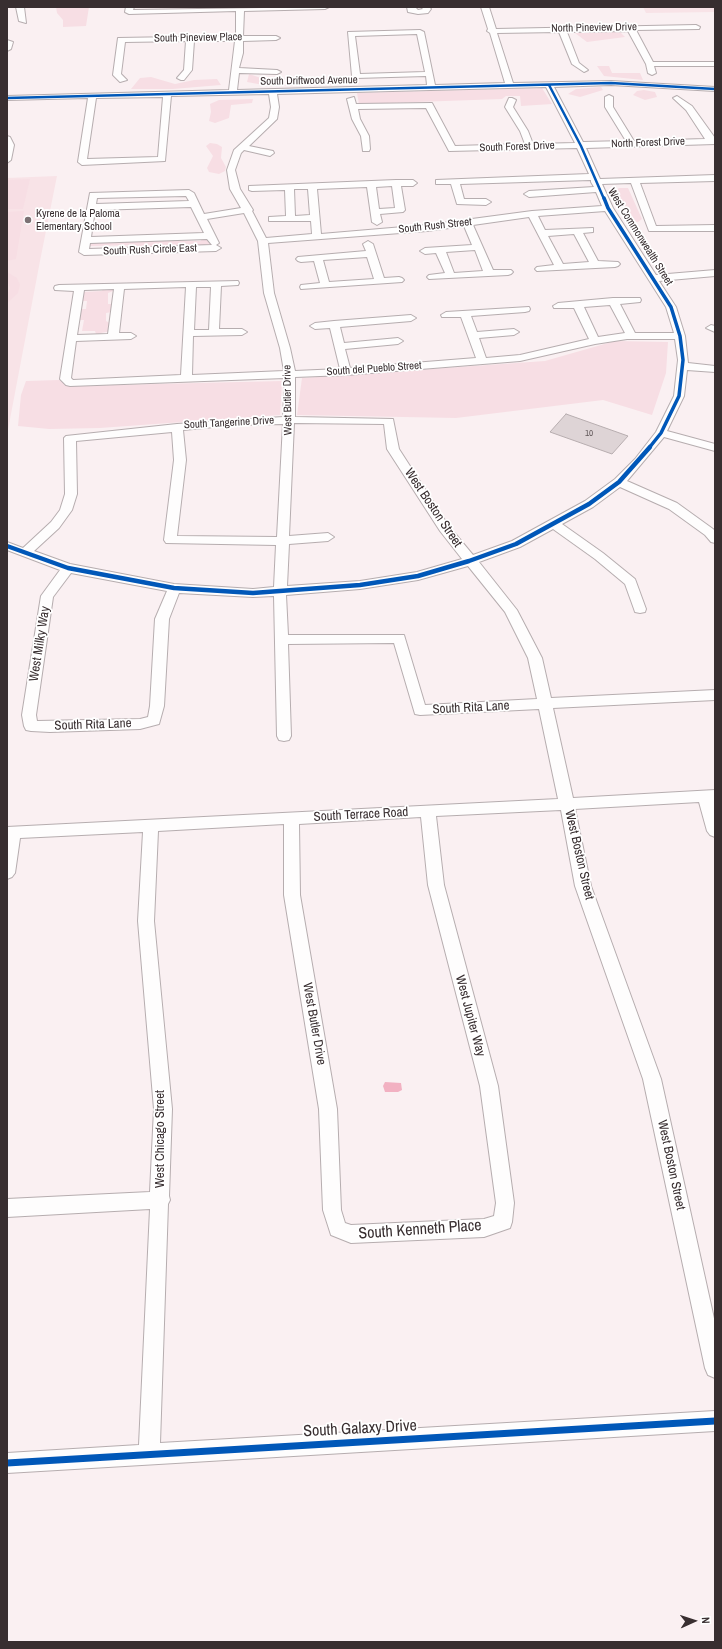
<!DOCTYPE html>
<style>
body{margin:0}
#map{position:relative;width:722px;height:1649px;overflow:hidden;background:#faf0f2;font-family:"Archivo Narrow",sans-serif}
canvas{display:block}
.frame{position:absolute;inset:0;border:8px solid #382e30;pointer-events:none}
.north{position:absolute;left:674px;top:1601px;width:40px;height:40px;-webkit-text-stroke:3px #fff;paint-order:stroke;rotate:87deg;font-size:11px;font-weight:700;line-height:16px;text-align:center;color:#382e30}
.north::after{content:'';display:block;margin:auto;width:14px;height:18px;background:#382e30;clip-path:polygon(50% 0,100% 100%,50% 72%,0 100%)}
</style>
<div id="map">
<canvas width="722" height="1649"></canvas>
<div class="frame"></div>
<div class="north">N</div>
</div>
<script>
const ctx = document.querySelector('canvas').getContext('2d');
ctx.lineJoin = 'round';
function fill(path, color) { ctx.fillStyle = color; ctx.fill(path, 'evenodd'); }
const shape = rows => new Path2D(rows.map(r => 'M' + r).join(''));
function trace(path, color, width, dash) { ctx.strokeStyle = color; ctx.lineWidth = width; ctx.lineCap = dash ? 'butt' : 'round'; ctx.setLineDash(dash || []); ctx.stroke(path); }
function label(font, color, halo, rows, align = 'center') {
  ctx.font = font + ' "Archivo Narrow",sans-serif'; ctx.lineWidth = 3.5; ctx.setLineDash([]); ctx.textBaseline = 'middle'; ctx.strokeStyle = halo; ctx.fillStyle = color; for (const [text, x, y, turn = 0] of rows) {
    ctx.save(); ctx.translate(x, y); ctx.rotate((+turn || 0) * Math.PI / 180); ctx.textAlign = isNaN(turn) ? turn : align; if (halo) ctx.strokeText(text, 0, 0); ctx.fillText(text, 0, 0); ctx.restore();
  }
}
fill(shape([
 [643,7,715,7,715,12,646,13],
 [57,176,40,261,7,435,7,178]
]), '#f8e3e7');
fill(shape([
 [56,7,89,7,86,26,63,27,63,20,57,13],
 [613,32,621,33,625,37,587,42,575,33],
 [597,66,609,66,612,73,640,73,643,80,604,76],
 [249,74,267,80,296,77,304,79,347,80,360,84,269,86,247,82],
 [151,77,175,84,194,80,217,79,221,85,173,89,131,89,140,78],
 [601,87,603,90,580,97,568,94,576,89],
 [542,88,552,104,521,106,520,96,506,96,502,99,359,104,357,93],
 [644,90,655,92,657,97,645,100,633,95,637,91],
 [253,99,252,103,231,105,229,118,215,123,209,121,211,112,210,104,219,100],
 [210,143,217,144,222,147,221,158,226,167,225,171,219,174,209,172,207,168,213,156,206,146],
 [30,179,23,209,7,209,7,180],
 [619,188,628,188,642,219,638,222,625,221,625,214,618,200,611,195],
 [24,211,16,259,7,261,7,212],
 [200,238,211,241,209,246,136,248,137,245,88,246,92,240,160,239,161,241,201,241],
 [7,272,17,278,20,285,18,293,7,303,7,295,10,288,7,280],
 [103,288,111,288,116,290,108,293,108,304,113,304,112,312,106,313,106,321,111,324,111,331,96,334,95,331,82,331,84,320,78,320,80,309,86,309,87,301,81,301,83,292,102,291],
 [615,341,668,342,666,373,652,415,603,400,456,418,297,415,302,378,545,361],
 [59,380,73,386,282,381,280,415,100,428,49,429,18,426,21,395,26,381]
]), '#f7dee4');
fill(shape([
 [385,1082,401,1083,402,1090,398,1092,385,1092,383,1086]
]), '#f2b1c2');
const building = shape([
 [566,414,628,436,612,454,550,432,566,414]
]);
fill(building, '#ded4d6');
trace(building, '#b7adaf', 1);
const minor = shape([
 [16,7,24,7,26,23,19,21,16,7],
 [126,7,134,7,133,10,329,7,325,9,244,11,243,36,276,36,280,38,276,40,243,41,243,53,239,68,277,70,281,72,277,74,239,73,237,90,427,85,426,76,356,78,352,76,348,32,420,30,424,32,435,85,505,83,490,33,487,31,488,29,481,7,489,7,496,29,696,25,700,27,699,29,636,30,653,62,715,62,715,66,654,66,656,73,652,75,648,73,646,64,628,31,567,32,579,63,588,70,584,72,572,64,559,32,497,33,513,83,611,81,715,87,715,91,611,85,554,87,583,142,626,141,605,107,605,97,609,95,613,97,613,107,634,141,705,139,686,110,673,98,677,96,692,106,715,138,715,144,586,148,600,179,715,175,715,181,640,183,656,226,715,225,715,231,649,231,631,183,602,184,613,208,656,275,715,270,715,276,659,281,676,307,685,336,688,363,715,366,715,372,687,370,684,396,667,431,715,444,715,451,664,437,627,481,677,503,713,529,715,531,715,543,711,542,705,535,669,509,620,487,593,507,562,524,603,553,635,579,646,609,645,612,640,613,635,612,634,609,625,584,595,559,553,529,520,547,479,562,517,610,542,658,551,698,715,690,715,700,553,708,573,798,715,790,715,837,710,835,707,831,699,802,575,809,591,886,661,1079,715,1323,715,1378,708,1375,705,1368,643,1079,575,886,561,810,436,816,444,885,498,1086,514,1203,512,1222,510,1228,484,1237,351,1243,331,1235,323,1210,319,1109,284,895,284,824,158,831,154,921,172,1109,169,1196,170,1200,168,1204,160,1443,715,1411,715,1431,7,1473,7,1453,139,1445,150,1209,7,1217,7,1199,150,1192,154,1109,138,921,143,832,20,838,15,873,12,877,7,879,7,827,558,799,539,709,420,715,415,714,394,643,288,644,291,736,289,740,284,741,279,740,277,736,274,596,253,597,179,593,169,619,164,706,159,724,140,729,50,732,31,731,26,730,24,726,22,715,41,596,60,570,7,550,7,542,23,548,51,522,60,510,65,494,64,438,66,436,177,424,283,417,285,378,70,386,66,385,60,379,74,291,55,290,54,288,55,286,59,285,238,281,239,283,238,285,221,286,219,329,242,329,247,332,242,335,193,336,192,375,284,371,280,348,264,293,258,241,244,213,207,219,219,243,216,245,221,248,216,251,84,255,79,252,90,193,189,190,194,193,204,214,241,208,230,189,227,170,234,150,269,118,271,107,269,94,171,96,165,161,82,165,78,162,88,98,7,100,7,96,229,90,235,41,194,41,192,70,184,80,181,80,177,78,184,70,186,41,125,42,121,74,127,80,120,82,113,75,118,38,236,36,236,11,129,14,125,12,126,7],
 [417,34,425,72,360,74,355,36,417,34],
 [546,87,575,143,533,144,528,131,513,107,516,100,512,98,509,98,505,107,520,131,525,144,455,146,432,103,356,104,354,97,347,99,352,119,361,136,363,151,369,151,370,149,369,136,360,119,358,109,426,108,449,151,577,148,589,174,436,180,436,184,451,184,457,204,486,205,491,202,486,199,464,199,460,184,591,180,591,182,594,187,529,191,524,194,529,197,596,192,602,206,532,211,427,225,321,234,317,189,367,187,372,222,377,225,382,222,380,214,403,212,405,210,401,186,413,186,417,183,413,180,396,180,249,186,249,190,252,191,285,190,286,216,269,217,269,221,311,221,312,234,266,238,252,211,253,210,240,189,235,170,241,153,244,150,270,156,274,153,273,151,249,146,277,119,279,107,277,94,546,87],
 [163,97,158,157,87,159,96,98,163,97],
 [392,186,395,208,379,209,376,187,392,186],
 [294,189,308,189,310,215,295,216,294,189],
 [186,196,189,201,96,204,97,198,186,196],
 [191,207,204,233,91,237,95,210,191,207],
 [605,211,666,307,674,333,635,333,620,304,640,302,641,300,640,298,613,298,558,303,553,306,554,308,574,308,589,339,520,355,486,358,479,338,514,335,519,332,514,329,477,332,471,316,525,312,529,311,530,309,529,307,446,312,441,315,442,317,461,317,476,358,350,368,345,349,398,344,403,341,398,338,344,343,340,327,411,321,416,318,411,315,334,321,315,323,310,326,315,329,330,328,340,369,295,371,290,348,274,293,268,243,427,231,464,226,472,245,425,248,420,251,425,254,436,253,445,273,429,275,427,277,429,279,508,275,511,274,513,272,511,270,493,270,473,225,529,217,554,265,537,267,535,269,537,271,615,267,618,266,620,264,618,262,598,261,583,233,593,232,593,228,545,230,538,216,605,211],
 [574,234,589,262,563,264,548,236,574,234],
 [207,239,212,245,89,249,90,243,207,239],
 [475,250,483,271,454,273,446,252,475,250],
 [186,287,181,375,73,380,71,378,76,341,131,339,136,336,131,333,119,333,124,289,186,287],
 [196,287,211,287,209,330,194,330,196,287],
 [114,289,108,334,77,335,84,290,114,289],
 [610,305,625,333,598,337,584,307,610,305],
 [627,339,675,339,678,360,674,396,656,432,635,459,615,479,585,501,512,541,473,555,448,525,399,449,393,419,295,417,295,377,346,375,520,361,595,344,627,339],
 [294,423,384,424,387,449,440,531,462,559,417,572,360,581,287,586,289,544,328,541,334,537,328,533,289,536,294,423],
 [283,424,277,537,177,536,186,460,183,430,235,425,283,424],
 [172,432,174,460,164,540,166,543,276,545,274,587,253,589,174,584,70,564,34,551,59,528,72,510,77,494,76,441,172,432],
 [468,566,505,612,528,658,537,699,425,705,404,635,288,635,286,595,360,589,418,580,468,566],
 [71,573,167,591,155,619,150,706,148,717,140,719,37,721,36,715,53,597,71,573],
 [421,817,428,885,480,1086,496,1203,494,1216,484,1219,351,1225,345,1223,341,1210,337,1109,300,895,299,824,421,817],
 [407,7,415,7,418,10,423,9,421,7,429,7,431,9,428,13,418,14,408,12,407,7],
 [7,40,13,42,11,49,7,51,7,40],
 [7,136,10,137,14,145,11,160,7,163,7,136],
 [368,241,373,244,384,278,399,277,402,278,404,280,402,282,301,289,300,287,301,285,320,283,314,261,301,262,298,261,296,259,298,257,366,251,363,244,368,241],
 [367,257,374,279,329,282,323,260,367,257],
 [711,325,715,326,715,332,706,328,711,325]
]);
trace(minor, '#b6adaf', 2);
fill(minor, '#fefdfd');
trace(shape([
 [549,85,581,146,604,199],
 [7,98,611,83,715,89]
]), '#0057b8', 2.5);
trace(shape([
 [604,198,608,208,671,307,680,336,683,360,679,396,661,433,649,448]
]), '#0057b8', 3.5);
trace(shape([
 [7,546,68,568,174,588,253,593,360,585,418,576,469,561,516,544,589,504,619,482,650,447]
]), '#0057b8', 4.5);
trace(shape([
 [7,1463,715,1421]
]), '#0057b8', 7);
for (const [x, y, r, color] of [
 [28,220,4,"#7c7274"]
]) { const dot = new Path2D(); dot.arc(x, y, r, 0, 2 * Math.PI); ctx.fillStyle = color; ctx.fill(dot); trace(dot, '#fff', 1.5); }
label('9px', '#62585a', null, [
 ["10",589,434]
]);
label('11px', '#382e30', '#fff', [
 ["North Pineview Drive",594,28,-1],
 ["South Pineview Place",198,38,-1],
 ["South Driftwood Avenue",309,81,-1],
 ["North Forest Drive",648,143,-2],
 ["South Forest Drive",517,147,-2],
 ["South Rush Street",435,226,-6],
 ["West Commonwealth Street",640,237,58],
 ["South Rush Circle East",150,250,-2],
 ["South del Pueblo Street",374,369,-4],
 ["West Butler Drive",288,400,-91],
 ["South Tangerine Drive",229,423,-3]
]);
label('11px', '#382e30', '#fff', [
 ["Kyrene de la Paloma",36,214],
 ["Elementary School",36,227]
], 'left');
label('13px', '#382e30', '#fff', [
 ["West Boston Street",433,508,56],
 ["West Milky Way",40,644,-81],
 ["South Rita Lane",471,708,-3],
 ["South Rita Lane",93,725,-2],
 ["South Terrace Road",361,815,-3],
 ["West Boston Street",579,855,77],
 ["West Jupiter Way",470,1016,75],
 ["West Butler Drive",314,1024,80],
 ["West Chicago Street",161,1139,-90],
 ["West Boston Street",671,1165,78]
]);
label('16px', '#382e30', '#fff', [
 ["South Kenneth Place",420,1230,-4],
 ["South Galaxy Drive",360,1429,-3]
]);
</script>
